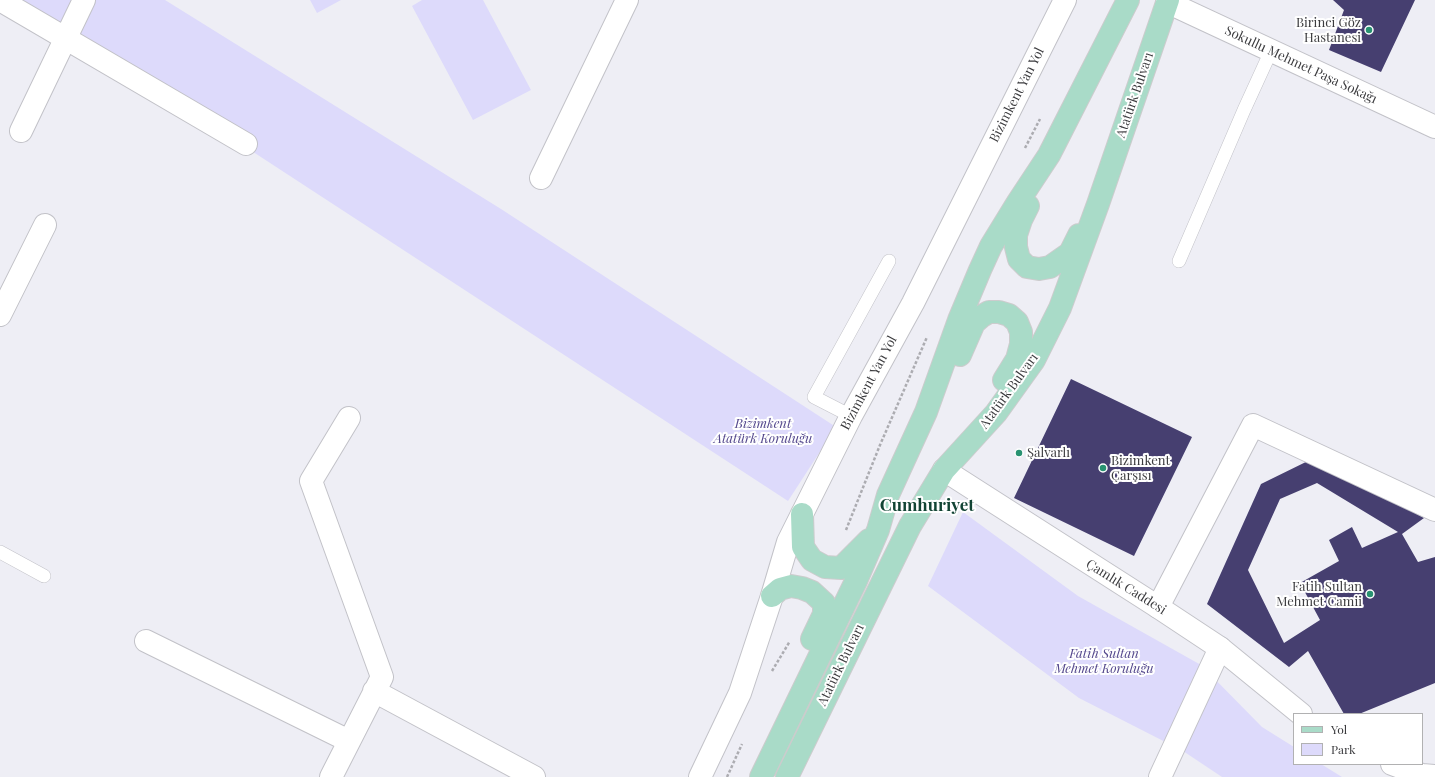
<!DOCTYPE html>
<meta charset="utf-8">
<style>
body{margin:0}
#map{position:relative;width:1435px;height:777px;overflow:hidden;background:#eeeef5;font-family:"Playfair Display",serif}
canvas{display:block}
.legend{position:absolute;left:1293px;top:713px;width:130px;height:52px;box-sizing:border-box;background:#fff;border:1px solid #b1b1b2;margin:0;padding:5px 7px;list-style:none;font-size:12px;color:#3b3b3e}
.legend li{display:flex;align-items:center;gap:8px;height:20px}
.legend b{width:20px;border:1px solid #b1b1b2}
</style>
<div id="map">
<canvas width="1435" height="777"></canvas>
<ul class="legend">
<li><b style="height:5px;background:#a9dbc8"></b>Yol</li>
<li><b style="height:11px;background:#dddafb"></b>Park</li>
</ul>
</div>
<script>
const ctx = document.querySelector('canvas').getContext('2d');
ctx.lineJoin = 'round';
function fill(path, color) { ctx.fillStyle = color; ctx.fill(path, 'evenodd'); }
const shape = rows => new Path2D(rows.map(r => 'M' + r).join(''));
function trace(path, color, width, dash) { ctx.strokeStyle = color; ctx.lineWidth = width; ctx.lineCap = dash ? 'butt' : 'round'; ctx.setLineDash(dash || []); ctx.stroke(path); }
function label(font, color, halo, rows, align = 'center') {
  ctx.font = font + ' "Playfair Display",serif'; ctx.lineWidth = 4; ctx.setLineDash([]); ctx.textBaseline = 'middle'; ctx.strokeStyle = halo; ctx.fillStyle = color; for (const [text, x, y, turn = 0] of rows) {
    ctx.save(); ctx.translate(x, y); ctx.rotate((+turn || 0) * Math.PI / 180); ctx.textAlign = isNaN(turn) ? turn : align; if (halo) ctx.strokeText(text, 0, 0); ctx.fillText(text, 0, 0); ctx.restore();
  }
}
fill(shape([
 [7,0,165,0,501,209,836,427,788,501,195,114],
 [310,0,341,0,317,13],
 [422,0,483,0,531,90,473,120,412,6],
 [963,512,1078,596,1201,665,1262,727,1294,747,1294,764,1321,764,1342,777,1222,777,1183,751,1079,698,928,586]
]), '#dddafb');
fill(shape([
 [1333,0,1415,0,1381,72,1329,50,1344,10],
 [1071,379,1192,437,1134,556,1014,498],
 [1314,458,1424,518,1402,534,1418,562,1435,557,1435,683,1359,714,1344,714,1308,651,1289,667,1207,604,1261,484],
 [1317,483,1398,532,1362,548,1352,527,1329,540,1339,561,1300,583,1320,620,1284,643,1248,570,1280,499]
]), '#463f70');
const lane = shape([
 [1179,261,1244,110,1271,51],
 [851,416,814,397,889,261],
 [0,552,44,576]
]);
const street = shape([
 [0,0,246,144],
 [1167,2,1435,127],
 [21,131,84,0],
 [541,178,627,0],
 [0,315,45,225],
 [1158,607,1253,425,1435,510],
 [146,641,349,741],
 [374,691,534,777],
 [331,777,382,677,311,481,349,418],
 [1160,777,1220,648]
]);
const secondary = shape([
 [944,470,1158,607,1220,648,1301,714],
 [1392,764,1422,775,1435,776],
 [700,777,740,693,772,596,788,542,851,416,913,303,1065,0]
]);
const primary = shape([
 [1028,206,1021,220,1016,235,1016,247,1019,259,1027,267,1039,269,1050,267,1070,253,1079,235],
 [960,355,974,323,982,316,989,312,999,312,1009,315,1017,322,1021,332,1021,344,1017,359,1004,380],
 [802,514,803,547,812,560,825,567,841,568,869,540],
 [772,596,780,589,791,586,802,588,812,592,824,603,824,614,812,639],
 [761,777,856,581,878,530,888,495,926,412,959,320,980,270,991,246,1018,202,1049,155,1128,0],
 [787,777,910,526,944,470,996,413,1034,360,1060,308,1098,204,1168,0]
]);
trace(lane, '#c2c2c8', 14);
trace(street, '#c2c2c8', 24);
trace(secondary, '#c2c2c8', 24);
trace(primary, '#cccccd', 24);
trace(shape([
 [1025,148,1040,119],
 [846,530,880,445,927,337],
 [772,671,790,641],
 [727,777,742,744]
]), '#acacb1', 2.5, [3, 2]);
trace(lane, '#fff', 13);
trace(street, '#fff', 22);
trace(secondary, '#fff', 22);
trace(primary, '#a9dbc8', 22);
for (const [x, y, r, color] of [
 [1369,30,4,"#289271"],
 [1019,453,4,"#289271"],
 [1103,468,4,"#289271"],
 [1370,594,4,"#289271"]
]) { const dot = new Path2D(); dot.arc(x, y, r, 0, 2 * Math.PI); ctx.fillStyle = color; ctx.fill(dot); trace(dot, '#fff', 1.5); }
label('13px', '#3b3b3e', '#fff', [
 ["Birinci Göz",1361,23],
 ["Hastanesi",1361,38],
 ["Şalvarlı",1027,453,"left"],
 ["Bizimkent",1111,461,"left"],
 ["Çarşısı",1111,476,"left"],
 ["Fatih Sultan",1362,587],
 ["Mehmet Camii",1362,602]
], 'right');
label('13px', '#3b3b3e', '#fff', [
 ["Sokullu Mehmet Paşa Sokağı",1301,65,25],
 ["Bizimkent Yan Yol",1017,95,-63],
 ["Atatürk Bulvarı",1135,95,-71],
 ["Bizimkent Yan Yol",869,383,-62],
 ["Atatürk Bulvarı",1009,391,-54],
 ["Çamlık Caddesi",1126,587,32],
 ["Atatürk Bulvarı",841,665,-64]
]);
label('italic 13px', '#54488d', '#fff', [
 ["Bizimkent",763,424],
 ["Atatürk Koruluğu",763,439],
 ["Fatih Sultan",1104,654],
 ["Mehmet Koruluğu",1104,669]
]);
label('bold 17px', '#124434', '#fff', [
 ["Cumhuriyet",927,506]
]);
</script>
